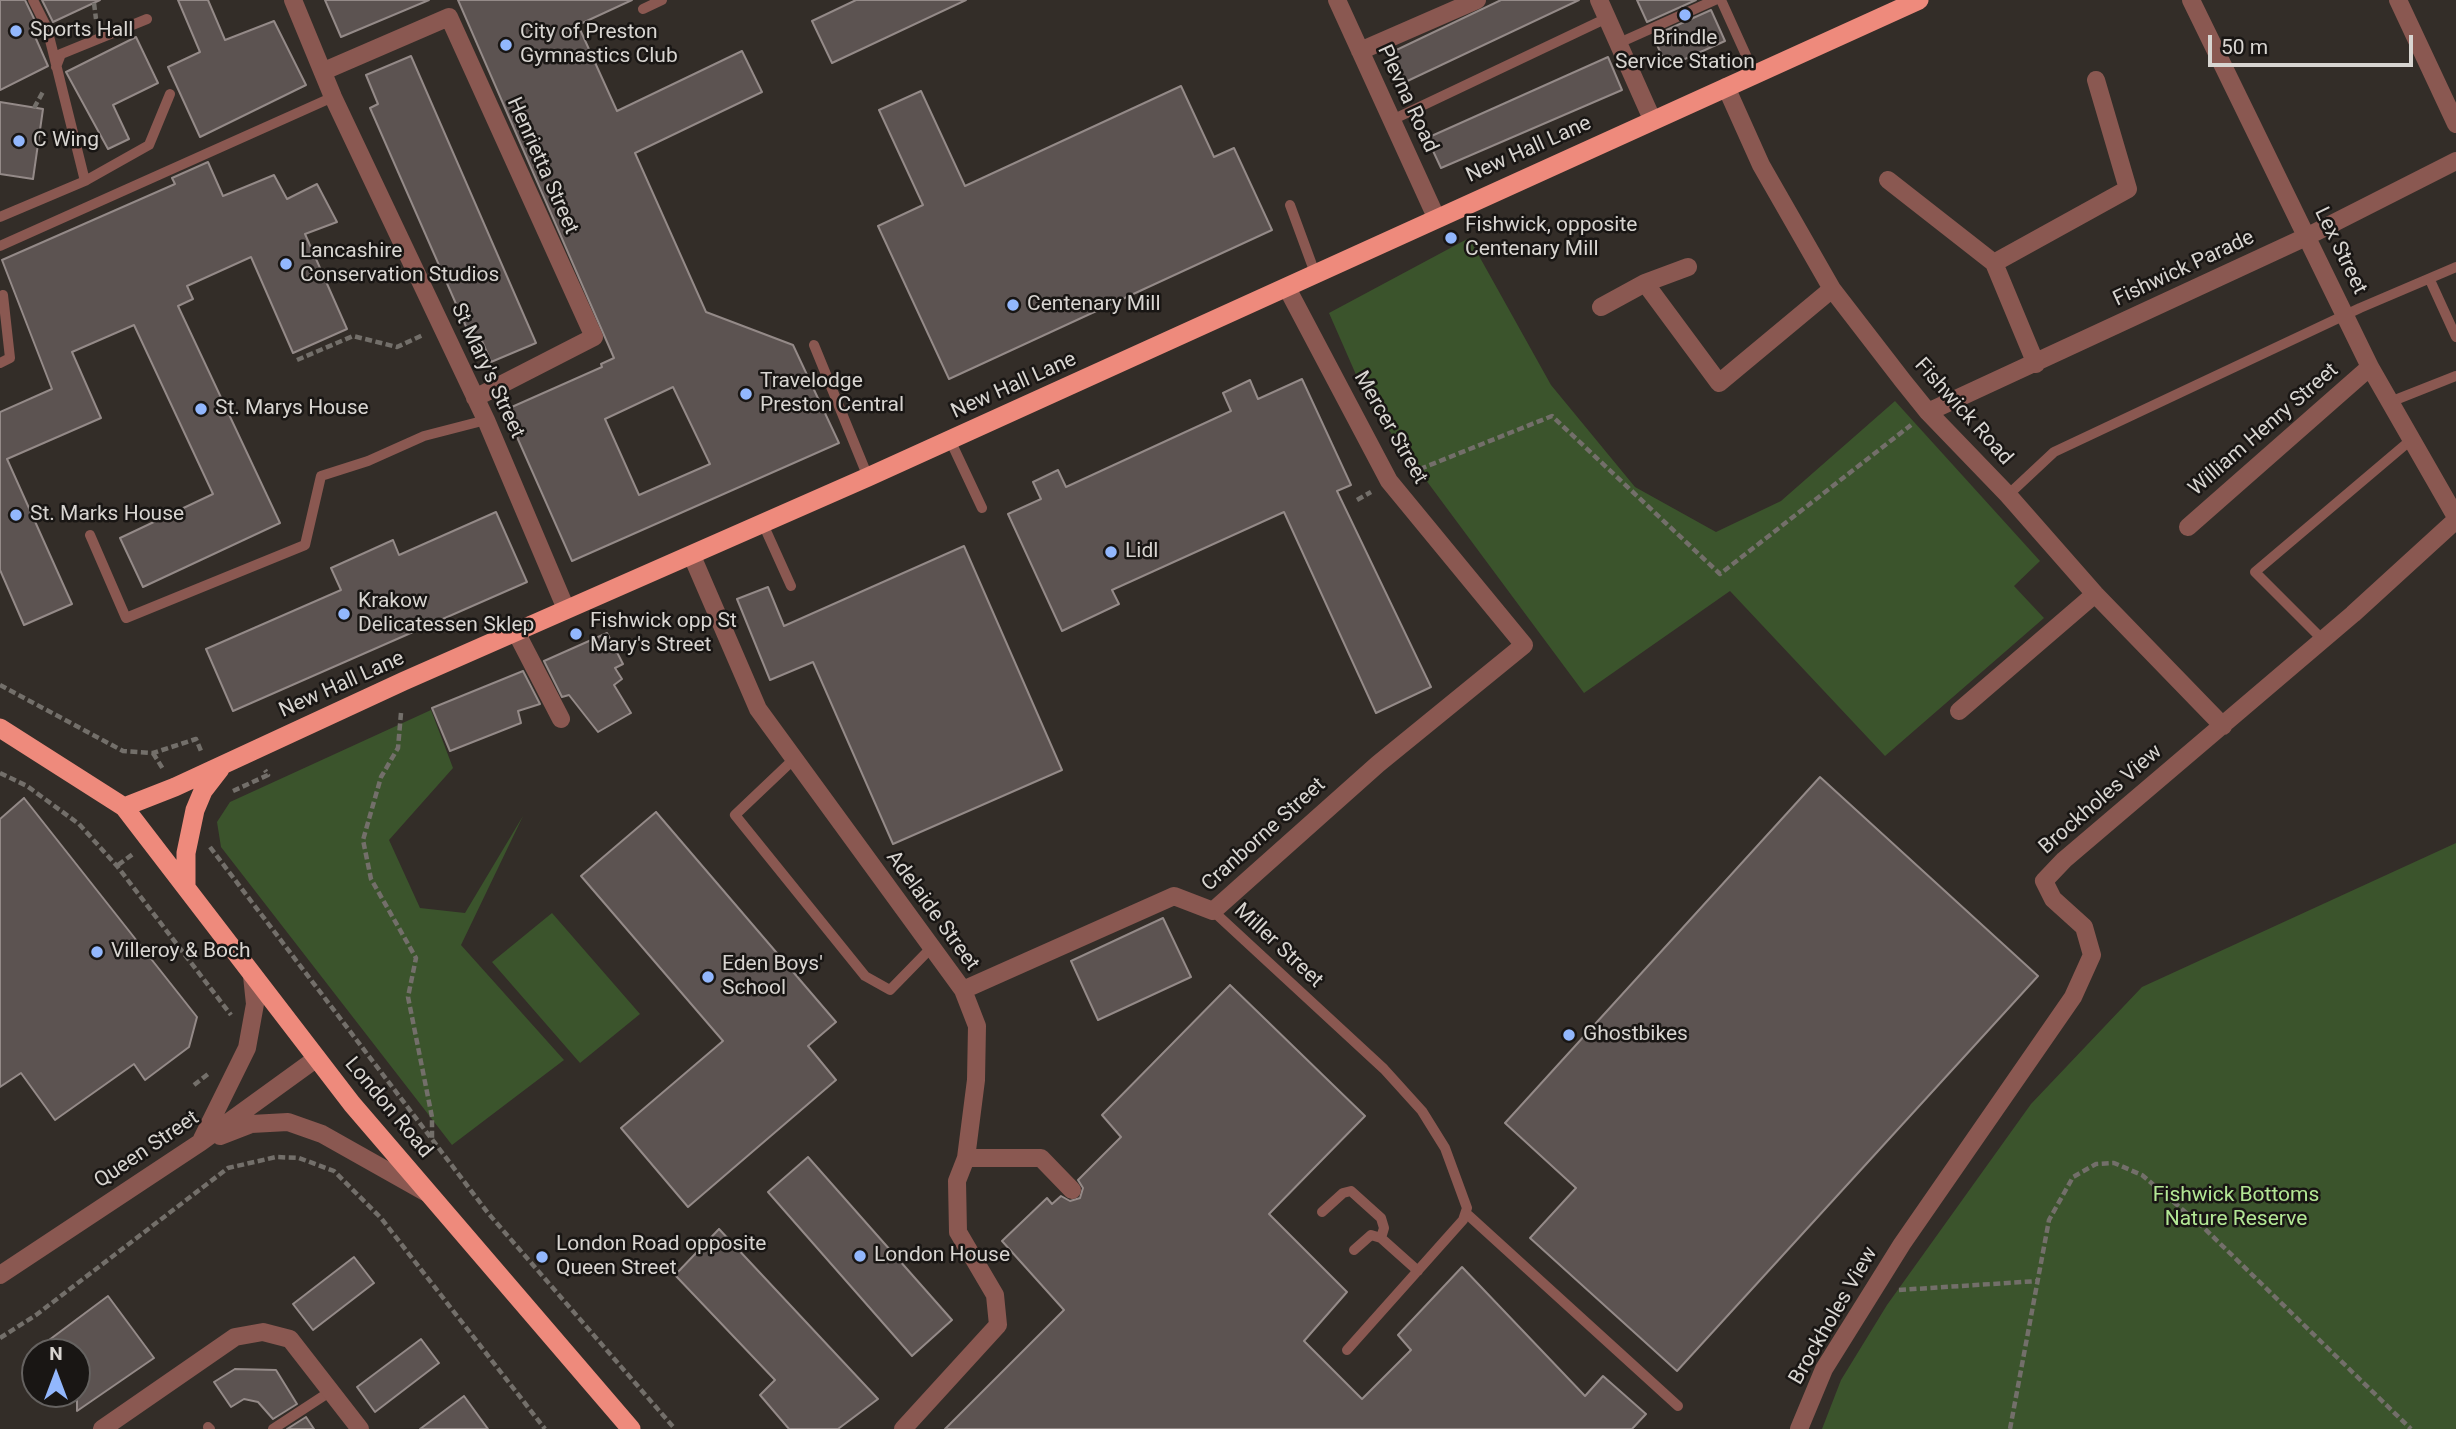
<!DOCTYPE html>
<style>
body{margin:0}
#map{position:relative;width:2456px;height:1429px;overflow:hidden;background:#332d28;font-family:Roboto,sans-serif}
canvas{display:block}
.north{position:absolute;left:21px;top:1338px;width:70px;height:70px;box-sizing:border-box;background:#191614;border:2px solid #656260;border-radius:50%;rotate:0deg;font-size:19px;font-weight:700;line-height:28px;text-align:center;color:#d8d5d1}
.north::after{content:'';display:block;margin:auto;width:24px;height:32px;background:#92b7fd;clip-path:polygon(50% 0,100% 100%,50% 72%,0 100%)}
.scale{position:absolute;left:2208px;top:35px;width:205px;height:32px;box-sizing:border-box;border:4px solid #d8d5d1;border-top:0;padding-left:9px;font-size:21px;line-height:24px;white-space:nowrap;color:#d8d5d1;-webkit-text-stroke:5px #191614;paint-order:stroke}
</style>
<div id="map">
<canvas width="2456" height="1429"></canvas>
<div class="north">N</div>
<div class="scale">50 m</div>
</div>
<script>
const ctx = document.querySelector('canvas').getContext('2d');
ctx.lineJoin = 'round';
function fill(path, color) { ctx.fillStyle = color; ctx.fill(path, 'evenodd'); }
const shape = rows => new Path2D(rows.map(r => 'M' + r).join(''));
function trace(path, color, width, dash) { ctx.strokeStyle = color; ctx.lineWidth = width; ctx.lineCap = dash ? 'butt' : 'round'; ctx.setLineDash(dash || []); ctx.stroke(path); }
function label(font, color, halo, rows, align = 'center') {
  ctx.font = font + ' Roboto,sans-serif'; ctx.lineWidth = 5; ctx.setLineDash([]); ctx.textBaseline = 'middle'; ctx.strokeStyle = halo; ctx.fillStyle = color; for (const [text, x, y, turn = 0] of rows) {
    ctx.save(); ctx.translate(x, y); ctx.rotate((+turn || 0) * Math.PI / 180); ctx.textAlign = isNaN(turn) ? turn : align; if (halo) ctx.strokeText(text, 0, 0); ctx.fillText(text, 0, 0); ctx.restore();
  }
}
fill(shape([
 [1469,238,1551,385,1635,487,1716,532,1781,501,1895,401,2040,561,2014,586,2044,618,1885,756,1730,591,1584,693,1368,402,1329,313],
 [431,710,453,768,389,840,420,908,465,913,523,816,461,945,564,1060,452,1145,221,847,217,822,230,802],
 [2456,843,2456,1429,1822,1429,1841,1380,1887,1305,2031,1104,2142,987],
 [552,913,640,1014,580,1063,492,962]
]), '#3b542c');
const building = shape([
 [0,0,25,0,39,29,33,32,48,66,0,90,0,0],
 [42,0,100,0,53,22,42,0],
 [178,0,208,0,225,40,274,21,306,85,200,137,168,67,200,52,178,0],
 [325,0,429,0,341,37,325,0],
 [458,0,632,0,578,25,617,111,742,51,762,92,635,153,706,312,793,345,839,443,572,561,505,410,602,367,601,364,614,358,458,0],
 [673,387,710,464,639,495,605,419,673,387],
 [856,0,966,0,832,63,812,21,856,0],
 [1501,0,1579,0,1401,84,1388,54,1501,0],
 [1637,0,1696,0,1647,22,1637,0],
 [1711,10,1725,41,1667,67,1653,36,1711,10],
 [136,37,158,83,113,105,129,139,108,149,66,72,136,37],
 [411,56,536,343,491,362,479,334,471,338,370,108,378,104,366,75,411,56],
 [1608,57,1622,90,1441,168,1427,138,1608,57],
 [1181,86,1214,157,1234,148,1272,230,949,379,878,226,923,205,879,110,921,91,965,186,1181,86],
 [0,102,43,109,33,179,0,174,0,102],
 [208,162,223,196,274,175,287,199,317,184,337,222,305,234,347,329,293,353,251,257,187,286,193,299,178,306,280,523,143,587,120,538,213,494,134,325,72,352,101,418,7,459,72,604,24,625,0,570,0,412,52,389,2,260,175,184,172,178,208,162],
 [1302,379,1351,485,1337,491,1431,687,1376,713,1284,512,1112,590,1119,604,1062,631,1008,514,1041,499,1033,482,1058,470,1066,487,1231,411,1223,393,1250,380,1258,399,1302,379],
 [496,512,527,582,233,711,206,649,341,590,331,568,393,540,399,555,496,512],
 [964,546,1062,770,893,844,813,662,770,680,737,599,768,587,784,626,964,546],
 [607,633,623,664,615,668,622,679,614,685,631,713,598,732,569,695,562,697,544,661,607,633],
 [523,671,540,704,518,711,521,723,450,751,432,708,523,671],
 [1820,777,2038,976,1677,1371,1530,1238,1576,1188,1505,1123,1820,777],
 [24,798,197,1017,189,1047,145,1080,134,1064,55,1120,21,1073,0,1087,0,819,24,798],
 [656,812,836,1022,808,1046,836,1080,688,1207,621,1128,723,1041,581,876,656,812],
 [1163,918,1191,977,1098,1020,1071,961,1163,918],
 [1230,985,1365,1116,1269,1214,1347,1292,1304,1341,1362,1399,1411,1350,1398,1335,1462,1267,1585,1396,1603,1376,1646,1414,1632,1429,945,1429,1064,1310,1002,1241,1047,1198,1052,1204,1061,1196,1070,1201,1080,1198,1083,1188,1078,1180,1121,1137,1102,1115,1230,985],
 [808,1157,952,1320,912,1356,768,1192,808,1157],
 [719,1229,878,1399,838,1429,789,1429,760,1395,775,1380,675,1275,719,1229],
 [354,1257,374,1283,313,1330,293,1304,354,1257],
 [108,1296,154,1358,77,1411,77,1352,33,1352,108,1296],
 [421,1339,439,1363,375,1412,357,1387,421,1339],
 [235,1369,276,1370,297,1404,273,1419,258,1402,244,1399,231,1407,214,1382,235,1369],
 [464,1396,488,1429,420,1429,464,1396],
 [306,1417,314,1429,287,1429,306,1417]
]);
fill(building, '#5c5351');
trace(building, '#948a88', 2);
trace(shape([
 [94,3,96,19],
 [34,108,44,90],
 [297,360,353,336,397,347,423,335],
 [1410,473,1552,416,1720,574,1911,425],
 [1357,500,1371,492],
 [0,685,123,751,153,753,196,739,201,751],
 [401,713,398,748,381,777,363,840,371,879,416,958,408,997,432,1117,432,1140],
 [153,753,163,769],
 [0,773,27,786,79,824,117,866,231,1015],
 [233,791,268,775,265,770],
 [210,847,488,1213,675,1429],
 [118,865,133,854],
 [194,1085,208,1074],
 [1899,1290,2038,1281],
 [0,1338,36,1315,228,1168,276,1157,299,1158,334,1171,381,1218,545,1429],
 [2010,1429,2049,1220,2073,1177,2096,1164,2114,1163,2142,1175,2204,1228,2411,1429]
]), '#736f6a', 4.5, [7, 3.5]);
trace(shape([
 [1721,0,1755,75],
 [643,9,662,0],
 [1619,43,1715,0],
 [56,67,61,54,147,19],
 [1392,120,1607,18],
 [85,181,149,145,170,94],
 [1290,205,1315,273],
 [0,217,85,181,47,28,33,0],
 [0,246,333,97],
 [2430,280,2456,337],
 [814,345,868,477],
 [0,363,10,358,3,295],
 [2390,402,2456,376],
 [950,440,982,508],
 [2008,495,2054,452,2360,308,2456,267],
 [763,524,791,586],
 [90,535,126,618,305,545,321,476,368,461,424,436,486,420],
 [2323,640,2255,572,2412,439],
 [794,759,735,815,865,976,890,990,931,948],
 [1213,911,1384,1069,1422,1111,1445,1148,1467,1208,1463,1220,1347,1350],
 [1322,1212,1343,1193,1351,1191,1381,1218,1384,1228,1381,1238,1418,1271],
 [1467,1214,1678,1406],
 [1354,1250,1371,1235,1381,1238],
 [208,1427,210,1429],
 [273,1429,331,1391]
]), '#8a5851', 10);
trace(shape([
 [293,0,333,97,486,420,566,609],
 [1337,0,1436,217],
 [1599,0,1652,119],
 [2191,0,2370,367,2456,517],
 [2398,0,2456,124],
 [1360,51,1477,0],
 [324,71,449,17,594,337,475,398],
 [1726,87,1761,165,1832,289,1903,381,1928,412,2008,495,2095,594,2223,726],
 [1888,180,1994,263,2036,364],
 [1994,263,2128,189,2096,80],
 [1688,267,1645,283,1719,383,1832,289],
 [1601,307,1645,283],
 [1928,412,2308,236,2456,161],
 [2188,527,2370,367],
 [692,556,758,709,963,990,977,1026,976,1080,966,1158,957,1181,958,1232,995,1295,998,1325,903,1429],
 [516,632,561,719],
 [1959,711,2095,594],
 [963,990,1174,896,1213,911,1378,764,1524,645,1389,481,1287,288],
 [966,1158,1041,1158,1072,1190],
 [102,1429,235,1337,263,1332,290,1339,360,1429],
 [1799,1429,1824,1369,1902,1244,2073,997,2092,955,2084,927,2053,899,2044,881,2064,860,2353,614,2456,520]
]), '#8a5851', 18);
trace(shape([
 [220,1136,251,1124,288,1122,322,1134,425,1192],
 [202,1139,247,1048,255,1004,252,976],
 [0,1275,201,1142,317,1058]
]), '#8a5851', 18);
trace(shape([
 [0,728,124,807,352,1104,631,1429],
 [124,807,175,787,404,681,868,477,1919,0],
 [186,887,186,853,195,810,203,791,220,769]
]), '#ee8a7c', 19);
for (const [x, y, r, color] of [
 [1685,15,7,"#92b7fd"],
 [16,31,7,"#92b7fd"],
 [506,45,7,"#92b7fd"],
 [19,141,7,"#92b7fd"],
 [1451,238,7,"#92b7fd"],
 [286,264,7,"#92b7fd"],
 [1013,305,7,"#92b7fd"],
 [746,394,7,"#92b7fd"],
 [201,409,7,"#92b7fd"],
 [16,515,7,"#92b7fd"],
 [1111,552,7,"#92b7fd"],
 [344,614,7,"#92b7fd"],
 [576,634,7,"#92b7fd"],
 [97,952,7,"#92b7fd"],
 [708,977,7,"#92b7fd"],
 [1569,1035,7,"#92b7fd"],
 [860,1256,7,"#92b7fd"],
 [542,1257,7,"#92b7fd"]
]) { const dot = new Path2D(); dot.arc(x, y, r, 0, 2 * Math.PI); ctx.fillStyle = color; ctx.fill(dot); trace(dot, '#191614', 2.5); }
label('21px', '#d8d5d1', '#191614', [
 ["Sports Hall",30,31],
 ["City of Preston",520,33],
 ["Gymnastics Club",520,57],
 ["Brindle",1685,39,"center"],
 ["Service Station",1685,63,"center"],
 ["C Wing",33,141],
 ["Fishwick, opposite",1465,226],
 ["Centenary Mill",1465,250],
 ["Lancashire",300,252],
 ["Conservation Studios",300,276],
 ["Centenary Mill",1027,305],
 ["Travelodge",760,382],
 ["Preston Central",760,406],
 ["St. Marys House",215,409],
 ["St. Marks House",30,515],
 ["Lidl",1125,552],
 ["Krakow",358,602],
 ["Delicatessen Sklep",358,626],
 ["Fishwick opp St",590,622],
 ["Mary's Street",590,646],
 ["Villeroy & Boch",111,952],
 ["Eden Boys'",722,965],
 ["School",722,989],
 ["Ghostbikes",1583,1035],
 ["London Road opposite",556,1245],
 ["Queen Street",556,1269],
 ["London House",874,1256]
], 'left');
label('21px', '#d8d5d1', '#191614', [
 ["Plevna Road",1407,99,65],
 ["New Hall Lane",1529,150,-24],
 ["Henrietta Street",542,166,66],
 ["Lex Street",2340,251,64],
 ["Fishwick Parade",2184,269,-25],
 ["St Mary's Street",487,371,65],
 ["New Hall Lane",1014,386,-24],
 ["Fishwick Road",1963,412,48],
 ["Mercer Street",1390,428,60],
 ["William Henry Street",2264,430,-41],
 ["New Hall Lane",342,685,-24],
 ["Brockholes View",2101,800,-41],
 ["Cranborne Street",1264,835,-42],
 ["Adelaide Street",932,911,54],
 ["Miller Street",1278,946,43],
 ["London Road",388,1108,50],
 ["Queen Street",147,1150,-34],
 ["Brockholes View",1834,1316,-60]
]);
label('21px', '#b3e795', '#191614', [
 ["Fishwick Bottoms",2236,1196],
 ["Nature Reserve",2236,1220]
]);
</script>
